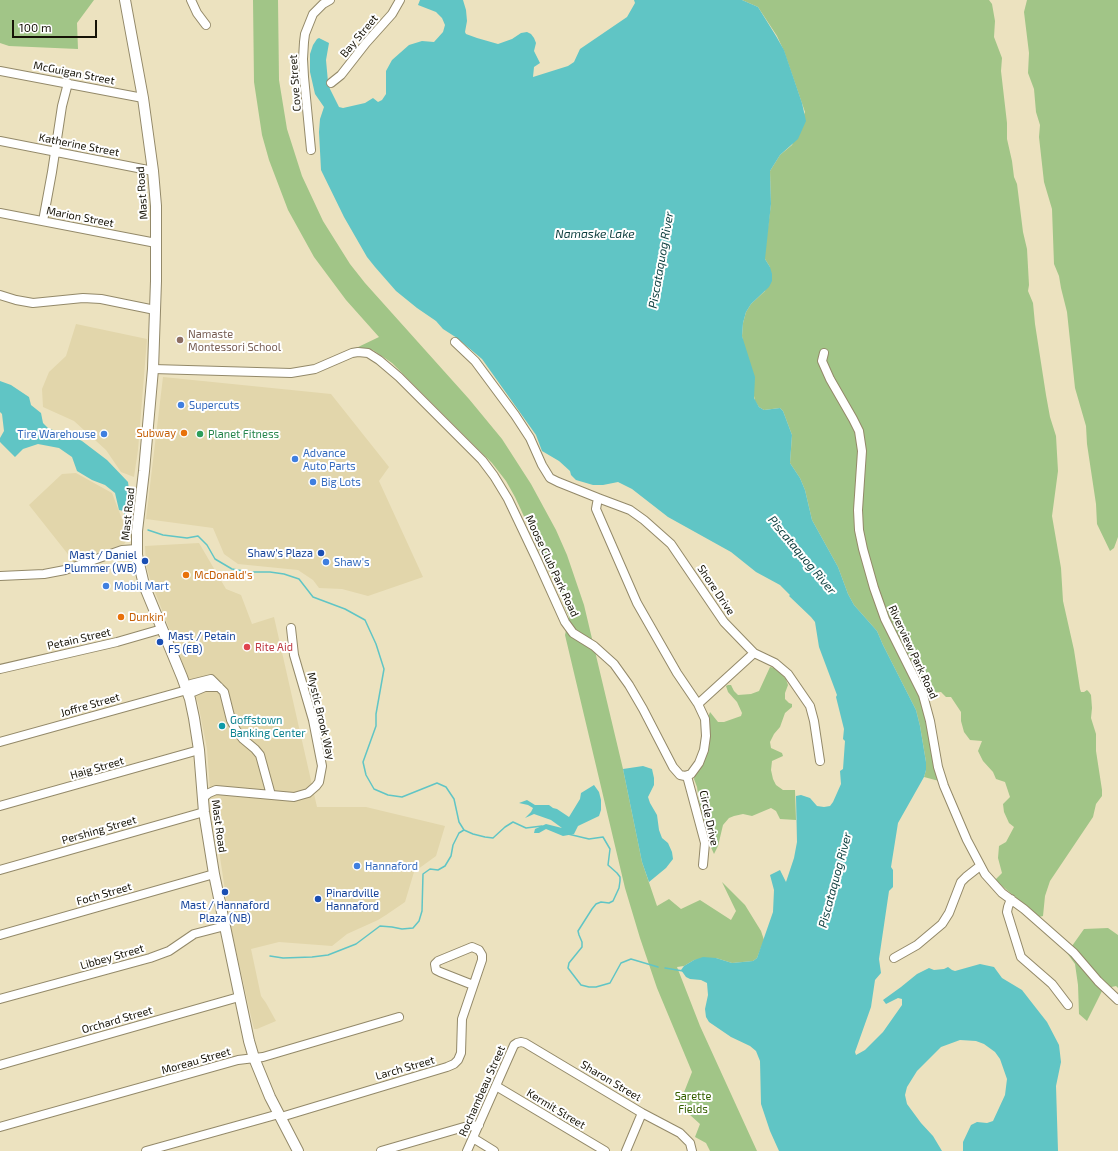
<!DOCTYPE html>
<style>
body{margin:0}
#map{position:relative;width:1118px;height:1151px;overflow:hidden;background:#ece2bf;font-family:"Exo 2",sans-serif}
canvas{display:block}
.scale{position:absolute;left:12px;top:20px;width:85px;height:18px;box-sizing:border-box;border:2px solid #151206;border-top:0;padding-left:5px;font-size:12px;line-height:14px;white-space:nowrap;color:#151206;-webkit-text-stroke:3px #fff;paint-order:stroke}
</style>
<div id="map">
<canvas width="1118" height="1151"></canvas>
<div class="scale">100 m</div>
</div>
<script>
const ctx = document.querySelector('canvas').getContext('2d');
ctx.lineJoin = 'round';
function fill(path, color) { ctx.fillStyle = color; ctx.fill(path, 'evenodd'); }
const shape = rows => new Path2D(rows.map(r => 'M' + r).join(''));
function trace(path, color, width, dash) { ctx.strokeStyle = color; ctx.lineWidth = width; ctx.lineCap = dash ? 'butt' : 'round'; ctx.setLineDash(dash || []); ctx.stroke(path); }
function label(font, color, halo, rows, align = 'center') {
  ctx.font = font + ' "Exo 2",sans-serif'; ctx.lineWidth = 4; ctx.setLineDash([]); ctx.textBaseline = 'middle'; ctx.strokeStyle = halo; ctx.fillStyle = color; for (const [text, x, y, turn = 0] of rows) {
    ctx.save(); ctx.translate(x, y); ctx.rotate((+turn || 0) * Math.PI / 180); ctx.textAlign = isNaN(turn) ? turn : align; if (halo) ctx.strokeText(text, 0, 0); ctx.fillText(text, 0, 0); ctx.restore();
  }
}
fill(shape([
 [76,324,147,339,138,450,134,477,121,472,106,450,74,421,43,407,42,389,49,372,66,356],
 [163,377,331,394,389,467,379,481,423,577,368,596,342,589,319,588,313,580,298,570,238,564,224,554,213,528,146,519],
 [76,473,112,493,127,532,128,539,124,544,82,558,73,563,67,553,29,505,62,474],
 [199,543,226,589,241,595,252,624,274,617,317,807,366,807,445,826,436,856,414,872,405,902,386,915,378,920,347,934,332,946,279,942,251,949,261,996,266,1003,276,1021,257,1029,254,1029,249,1008,230,924,210,790,207,749,198,703,150,579,146,564,145,546]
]), '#e2d6ab');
fill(shape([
 [0,0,94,0,77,23,78,49,9,46,0,43],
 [253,0,278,0,279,80,287,129,302,176,323,221,350,264,365,283,469,399,502,439,531,484,556,530,567,555,584,605,623,769,642,862,657,906,669,899,681,909,700,900,731,920,736,911,722,882,745,905,761,931,764,940,757,958,753,961,732,963,716,958,694,960,684,966,677,967,700,1026,757,1151,710,1151,706,1143,695,1137,700,1124,679,1105,692,1072,657,988,640,938,625,888,565,635,569,617,555,583,515,497,506,481,492,463,392,363,373,350,362,348,354,349,379,337,346,300,314,257,288,210,269,160,262,135,254,82],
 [742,0,989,0,992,4,995,21,994,37,1002,58,1001,71,1007,123,1007,139,1012,161,1014,177,1017,184,1023,232,1027,249,1029,285,1028,291,1033,303,1035,324,1046,395,1050,417,1056,436,1058,471,1052,516,1061,568,1063,601,1074,650,1080,689,1081,692,1084,692,1087,690,1089,692,1091,695,1092,708,1091,718,1096,734,1096,751,1102,790,1102,796,1096,804,1093,817,1050,881,1045,896,1043,916,1039,917,995,880,1002,873,998,858,999,846,1006,842,1014,827,1009,823,1004,812,1003,804,1010,797,1005,782,996,779,993,772,983,761,978,751,982,741,970,740,964,732,961,721,961,712,951,697,946,697,941,692,928,693,920,696,928,721,931,751,939,781,924,777,926,770,926,762,920,726,916,710,883,645,877,631,854,605,848,594,838,567,812,520,805,490,800,478,790,463,792,435,783,411,780,408,764,410,759,407,755,401,742,336,743,323,746,312,751,304,765,291,770,267,765,259,765,250,771,204,770,171,780,155,792,145,805,112,784,51,777,36,758,7],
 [1027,0,1118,0,1118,537,1114,548,1110,551,1097,524,1096,504,1087,444,1086,426,1075,388,1067,312,1061,288,1059,276,1054,264,1052,209,1044,182,1039,137,1040,125,1036,112,1034,89,1028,73,1029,53,1024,12],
 [770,667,776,668,786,679,788,685,785,693,785,699,789,703,792,704,792,707,785,713,780,727,774,734,770,742,771,748,782,753,783,756,772,761,771,770,773,779,776,785,783,790,795,790,796,820,780,819,776,811,771,808,752,816,743,814,734,816,729,818,723,825,718,846,714,854,709,843,700,807,697,787,694,779,695,773,701,767,709,750,710,726,708,718,710,712,718,722,724,722,741,716,742,713,737,702,728,692,726,686,728,685,731,685,734,691,738,695,751,694,759,691],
 [1108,928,1118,935,1118,988,1116,986,1103,989,1087,1021,1079,1014,1078,985,1075,964,1067,953,1084,929]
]), '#a1c587');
fill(shape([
 [420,0,463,0,466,10,467,21,465,32,466,34,477,38,498,44,512,39,521,33,527,32,531,34,534,38,536,43,534,51,540,63,534,67,533,77,568,66,574,62,580,49,627,17,635,3,634,0,742,0,758,7,776,36,784,50,802,103,806,121,798,139,780,155,770,171,771,204,765,259,770,267,772,274,772,281,769,287,751,304,746,312,743,323,742,336,755,377,754,398,759,407,764,410,780,408,783,411,792,435,790,463,800,478,805,490,812,520,838,567,848,594,854,605,877,631,883,645,916,710,920,726,926,762,926,770,924,777,898,823,891,867,893,870,893,887,889,891,879,959,881,973,875,980,871,1007,855,1052,856,1055,865,1050,883,1032,902,1005,902,999,898,998,886,1004,883,1000,901,987,917,974,929,968,934,970,944,969,948,967,952,970,955,971,980,964,994,967,1002,978,1022,990,1036,1008,1047,1022,1059,1045,1061,1062,1056,1086,1058,1151,963,1151,963,1142,971,1125,977,1122,987,1123,993,1121,1005,1095,1007,1079,1000,1059,995,1052,984,1044,976,1041,960,1040,941,1047,917,1071,907,1087,905,1095,907,1104,921,1123,933,1136,942,1151,779,1151,770,1131,761,1104,760,1061,756,1051,750,1046,731,1037,709,1022,706,1017,705,1009,708,995,707,983,701,980,690,979,686,977,681,970,684,966,694,960,703,957,716,958,732,963,753,961,757,958,773,912,774,890,770,875,780,870,786,882,794,858,797,842,796,796,801,795,810,798,817,806,824,807,830,806,833,802,841,784,840,771,843,769,845,741,843,739,844,729,836,697,837,695,819,647,815,622,811,617,789,596,790,595,780,585,756,572,731,552,668,517,632,489,618,482,603,485,593,485,576,480,571,475,570,471,559,461,542,451,536,435,482,359,457,338,443,329,436,321,417,308,396,291,375,267,367,257,344,217,321,170,319,132,320,119,324,107,315,94,310,72,310,54,313,45,317,39,319,38,329,43,326,60,328,82,330,89,339,107,343,108,365,103,373,98,378,102,382,100,386,94,386,71,392,60,409,45,422,41,434,42,443,32,445,25,442,18,436,12,418,5],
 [0,381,11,385,29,397,31,405,41,413,43,423,49,429,66,433,82,441,107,460,128,482,130,498,128,512,119,510,115,493,105,485,92,480,77,471,72,457,59,448,38,444,23,449,15,457,0,442,0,438,4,431,2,414,0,412],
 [643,766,652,769,654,778,654,785,648,797,650,803,657,815,659,830,662,838,668,843,672,852,673,859,666,868,649,882,642,862,623,769],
 [594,785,599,792,601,800,601,810,599,816,578,826,574,834,563,836,546,829,539,833,534,833,535,829,546,824,562,828,551,820,534,814,525,818,531,812,533,808,528,805,519,803,527,800,535,805,549,805,553,808,557,809,569,817,580,799,581,793]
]), '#60c5c5');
trace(shape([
 [124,509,126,520],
 [148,530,163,535,187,538,198,536,207,545,215,559,232,569,249,572,270,572,284,574,299,579,313,597,345,609,365,620,376,644,384,669,376,714,376,726,363,762,366,775,374,789,388,795,402,797,437,783,446,787,454,799,459,822,464,830,473,834,485,837,493,838,505,827,513,822,526,828,542,826],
 [568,834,589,839,603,837,610,849,608,865,617,873,620,877,620,881,619,888,613,901,609,903,601,902,596,904,592,909,578,931,579,935,582,942,582,947,569,963,568,968,571,972,581,985,589,987,596,987,610,983,621,963,631,959,658,967],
 [270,956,283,958,312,957,328,955,356,944,380,926,392,927,402,929,413,928,419,921,422,911,423,874,430,869,438,870,445,866,451,856,453,845,459,833,464,830],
 [665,968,683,971]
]), '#60c5c5', 1.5);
const minor = shape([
 [191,0,197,13,206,25],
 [0,71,143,98],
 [331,83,341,75,366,43,392,14,400,0],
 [0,141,153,171],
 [311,150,304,77,303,59,304,42,305,34,313,14,323,4,330,0],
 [0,213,156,243],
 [43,221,52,172,62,106,68,83],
 [0,295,16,300,33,303,83,298,101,299,155,310],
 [824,353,822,361,830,379,853,419,859,431,862,451,858,510,859,530,863,549,874,588,885,619,923,695,930,721,938,767,944,786,967,840,985,874,1002,893,1024,909,1074,953,1098,981,1118,1000],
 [153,369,291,373,315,369,352,353,358,352,368,353,379,360,399,377,482,460,494,476,508,499,537,560,565,622,573,633,594,646,614,664,629,685,643,709,673,767,680,775,685,776,691,774,699,763,704,750,706,736,705,719,698,704,677,673,637,603,596,509,598,498,558,482,550,478,542,465,530,438,515,415,475,361,455,342],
 [598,498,630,510,644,520,671,544,724,622,754,653,775,663,788,674,810,706,814,721,820,761],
 [0,576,44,574,65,570,122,550,137,549],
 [0,669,117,642,162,629],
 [187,690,191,684,211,679,224,692,231,720,236,730,243,739,255,749,260,755,271,795],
 [187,690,193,692,205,687,219,687],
 [698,704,754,653],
 [0,742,187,690],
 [687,776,705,843,703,865],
 [203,798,209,793,216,790,294,797,308,793,316,786,319,782,322,766,313,720,294,655,291,628],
 [0,806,199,750],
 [0,870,204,812],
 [1011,899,1008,907,1007,912,1021,957,1052,984,1068,1005],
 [0,935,214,874],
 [894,958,917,945,942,924,949,913,961,882,966,877,980,866],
 [0,999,150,958,169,951,194,934,225,926],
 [0,1065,239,997],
 [496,1086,605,1151],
 [281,1117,447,1067,454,1064,458,1060,461,1053,462,1019,482,960,482,955,479,950,472,947,438,961,435,964,436,970,440,972,473,985],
 [0,1127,238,1060,263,1057,399,1017],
 [473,1138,494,1151],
 [146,1151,279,1114],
 [381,1151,464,1127,479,1125],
 [467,1151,514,1045,517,1043,521,1042,525,1043,642,1113,680,1133,690,1143,692,1151],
 [626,1151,642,1113]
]);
const major = shape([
 [125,0,143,98,153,171,156,206,156,281,153,369,144,471,137,531,137,555,144,585,182,677,190,699,194,718,199,750,204,812,214,874,249,1041,254,1058,270,1097,298,1151]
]);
trace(minor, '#938969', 10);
trace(major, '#938969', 12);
trace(minor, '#fff', 8);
trace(major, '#fff', 10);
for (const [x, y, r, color] of [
 [180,340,4,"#8d6e63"],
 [181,405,4,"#3f7fe0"],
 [184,433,4,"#e8710a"],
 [104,434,4,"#3f7fe0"],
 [200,434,4,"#2e9e5b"],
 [295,459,4,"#3f7fe0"],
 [313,482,4,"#3f7fe0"],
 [321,553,4,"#1a4fb4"],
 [145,561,4,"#1a4fb4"],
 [326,562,4,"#3f7fe0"],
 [186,575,4,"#e8710a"],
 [106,586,4,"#3f7fe0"],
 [121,617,4,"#e8710a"],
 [160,642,4,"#1a4fb4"],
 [247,647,4,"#e0444e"],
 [222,726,4,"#0f9aa8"],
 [357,866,4,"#3f7fe0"],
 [225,892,4,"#1a4fb4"],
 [318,899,4,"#1a4fb4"]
]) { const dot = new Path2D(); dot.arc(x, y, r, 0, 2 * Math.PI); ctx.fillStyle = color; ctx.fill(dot); trace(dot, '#fff', 1.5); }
label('11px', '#151206', '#fff', [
 ["Bay Street",359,36,-50],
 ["McGuigan Street",74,73,11],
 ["Cove Street",295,83,-94],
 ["Katherine Street",79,145,11],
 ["Mast Road",142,193,-94],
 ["Marion Street",80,217,11],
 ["Mast Road",128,514,-84],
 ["Moose Club Park Road",552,566,65],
 ["Shore Drive",716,590,56],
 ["Petain Street",79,639,-13],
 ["Riverview Park Road",913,652,65],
 ["Joffre Street",90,705,-16],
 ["Mystic Brook Way",321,716,77],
 ["Haig Street",97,768,-16],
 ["Circle Drive",709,818,78],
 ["Mast Road",219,826,82],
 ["Pershing Street",99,830,-16],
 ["Foch Street",104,894,-16],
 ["Libbey Street",112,957,-16],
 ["Orchard Street",117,1020,-16],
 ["Moreau Street",196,1061,-16],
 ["Larch Street",405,1068,-16],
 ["Sharon Street",611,1081,31],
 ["Rochambeau Street",482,1091,-66],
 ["Kermit Street",556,1109,31]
]);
label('11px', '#785e54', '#fff', [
 ["Namaste",188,334],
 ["Montessori School",188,347]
], 'left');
label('11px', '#366cbe', '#fff', [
 ["Supercuts",189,405],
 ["Tire Warehouse",96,434,"right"],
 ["Advance",303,453],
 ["Auto Parts",303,466],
 ["Big Lots",321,482],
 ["Shaw's",334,562],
 ["Mobil Mart",114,586],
 ["Hannaford",365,866]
], 'left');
label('11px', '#c56008', '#fff', [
 ["Subway",176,433,"right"],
 ["McDonald's",194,575],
 ["Dunkin'",129,617]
], 'left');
label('11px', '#27864d', '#fff', [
 ["Planet Fitness",208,434]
], 'left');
label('11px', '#164399', '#fff', [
 ["Shaw's Plaza",313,553],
 ["Mast / Daniel",137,555],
 ["Plummer (WB)",137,568],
 ["Mast / Petain",168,636,"left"],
 ["FS (EB)",168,649,"left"],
 ["Pinardville",326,893,"left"],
 ["Hannaford",326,906,"left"],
 ["Mast / Hannaford",225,905,"center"],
 ["Plaza (NB)",225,918,"center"]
], 'right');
label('11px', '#be3a42', '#fff', [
 ["Rite Aid",255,647]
], 'left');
label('11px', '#0d838f', '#fff', [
 ["Goffstown",230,720],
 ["Banking Center",230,733]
], 'left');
label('11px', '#366000', '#fff', [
 ["Sarette",693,1096],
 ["Fields",693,1109]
]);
label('italic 12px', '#0d3e3e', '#fff', [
 ["Namaske Lake",595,234],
 ["Piscataquog River",661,260,-80],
 ["Piscataquog River",802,555,50],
 ["Piscataquog River",835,880,-75]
]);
</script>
